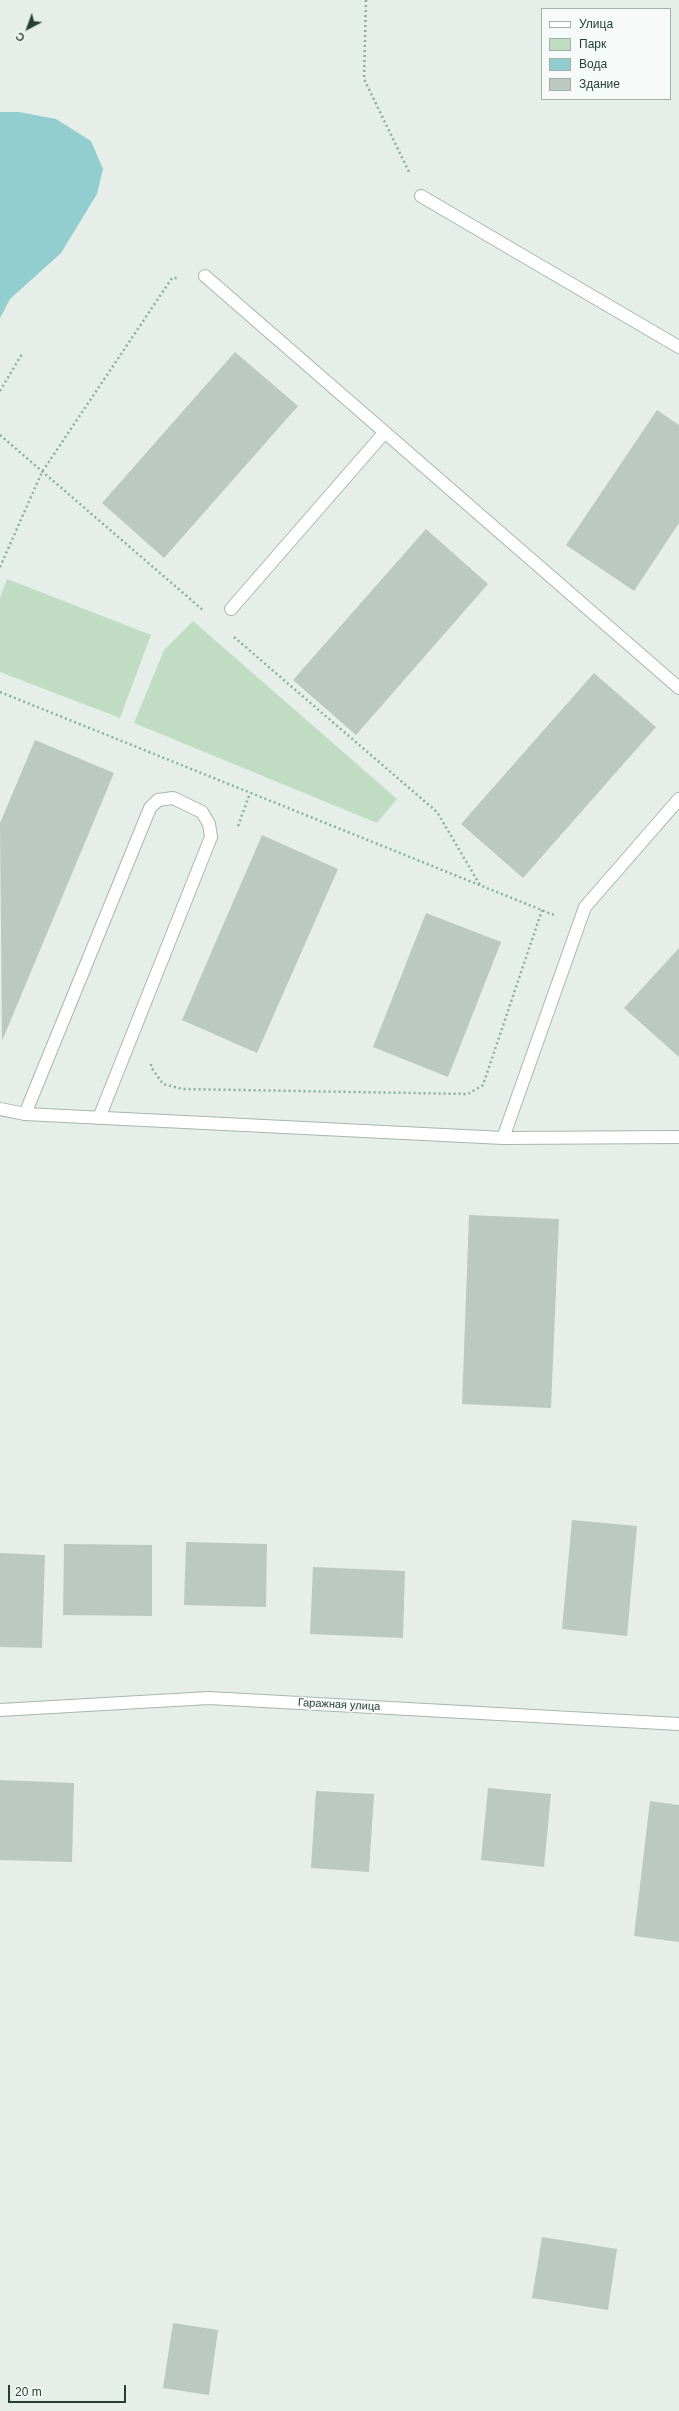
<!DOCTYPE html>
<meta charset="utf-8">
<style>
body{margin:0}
#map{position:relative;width:679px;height:2411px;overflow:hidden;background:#e6eee9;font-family:Arial,sans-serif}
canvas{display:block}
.legend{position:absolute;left:541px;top:8px;width:130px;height:92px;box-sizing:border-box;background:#f6faf8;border:1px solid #a2afaa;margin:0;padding:5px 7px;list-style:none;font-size:12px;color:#253f35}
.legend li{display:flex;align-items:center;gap:8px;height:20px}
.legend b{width:20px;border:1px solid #a2afaa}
.north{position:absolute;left:8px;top:8px;width:40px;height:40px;-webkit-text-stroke:3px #f6faf8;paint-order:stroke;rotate:221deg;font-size:11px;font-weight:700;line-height:16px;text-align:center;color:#253f35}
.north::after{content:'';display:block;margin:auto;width:14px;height:18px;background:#253f35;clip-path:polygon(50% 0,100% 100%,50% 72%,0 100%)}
.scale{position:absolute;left:8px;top:2385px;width:118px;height:18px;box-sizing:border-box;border:2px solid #253f35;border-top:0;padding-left:5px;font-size:12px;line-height:14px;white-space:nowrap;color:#253f35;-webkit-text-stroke:3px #f6faf8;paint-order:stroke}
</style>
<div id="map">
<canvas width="679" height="2411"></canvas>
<ul class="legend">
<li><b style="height:5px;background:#fff"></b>Улица</li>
<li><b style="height:11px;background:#c0ddc4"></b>Парк</li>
<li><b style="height:11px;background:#92cdcf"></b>Вода</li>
<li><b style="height:11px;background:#bbc9c2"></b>Здание</li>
</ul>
<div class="north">С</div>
<div class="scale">20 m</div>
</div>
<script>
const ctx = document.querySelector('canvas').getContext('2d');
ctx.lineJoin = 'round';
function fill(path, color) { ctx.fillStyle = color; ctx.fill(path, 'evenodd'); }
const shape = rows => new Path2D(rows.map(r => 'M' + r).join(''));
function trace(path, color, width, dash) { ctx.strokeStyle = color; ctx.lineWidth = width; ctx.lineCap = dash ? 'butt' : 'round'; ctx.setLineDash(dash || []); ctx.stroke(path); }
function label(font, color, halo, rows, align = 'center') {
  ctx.font = font + ' Arial,sans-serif'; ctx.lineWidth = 3.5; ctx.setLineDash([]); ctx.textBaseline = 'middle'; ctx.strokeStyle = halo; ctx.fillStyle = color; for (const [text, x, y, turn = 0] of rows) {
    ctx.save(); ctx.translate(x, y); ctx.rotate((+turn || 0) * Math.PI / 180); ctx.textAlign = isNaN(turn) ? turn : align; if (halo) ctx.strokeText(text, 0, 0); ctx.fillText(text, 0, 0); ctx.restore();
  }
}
fill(shape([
 [7,579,151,635,120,718,0,672,0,598],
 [193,621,397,799,377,823,134,723,164,650]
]), '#c0ddc4');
fill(shape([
 [0,112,19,112,56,119,91,141,103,169,97,194,61,253,10,299,0,318]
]), '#92cdcf');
fill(shape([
 [235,352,298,406,164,558,102,503],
 [657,410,679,425,679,523,634,591,566,545],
 [426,529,488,584,356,735,293,680],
 [594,673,656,727,523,878,461,824],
 [35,740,114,773,2,1041,0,823],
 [262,835,338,869,257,1053,182,1020],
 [426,913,501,942,448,1077,373,1047],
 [679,948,679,1057,624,1008],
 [469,1215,559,1219,551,1408,462,1404],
 [572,1520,637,1526,627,1636,562,1629],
 [186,1542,267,1544,266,1607,184,1605],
 [64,1544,152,1545,152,1616,63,1615],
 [0,1553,45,1555,42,1648,0,1647],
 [313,1567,405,1571,403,1638,310,1634],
 [0,1780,74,1783,72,1862,0,1860],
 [488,1788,551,1794,544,1867,481,1860],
 [316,1791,374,1794,369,1872,311,1868],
 [650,1801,679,1805,679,1942,634,1936],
 [542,2237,617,2249,608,2310,532,2298],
 [173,2323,218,2330,209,2395,163,2388]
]), '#bbc9c2');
const service = shape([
 [421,196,679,347],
 [205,276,679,688],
 [231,609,385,432],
 [25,1114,150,808,158,800,173,798,202,812,209,824,211,837,99,1118],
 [503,1138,585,907,679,799]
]);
const minor = shape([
 [0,1109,25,1114,503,1138,679,1137],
 [0,1710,209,1698,679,1724]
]);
trace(service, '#a8b6af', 14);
trace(minor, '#a8b6af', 14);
trace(shape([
 [366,0,364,79,409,172],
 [0,391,22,354],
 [0,435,204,611],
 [0,567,42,472,172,278,178,278],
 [234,637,437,812,480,885],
 [0,692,554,915],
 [238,826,250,793],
 [151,1064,151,1067,163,1084,183,1089,468,1094,483,1085,542,910]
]), '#88b09e', 2.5, [2, 3]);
trace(service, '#fff', 12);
trace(minor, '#fff', 12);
label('11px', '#253f35', '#f6faf8', [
 ["Гаражная улица",339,1705,3]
]);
</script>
